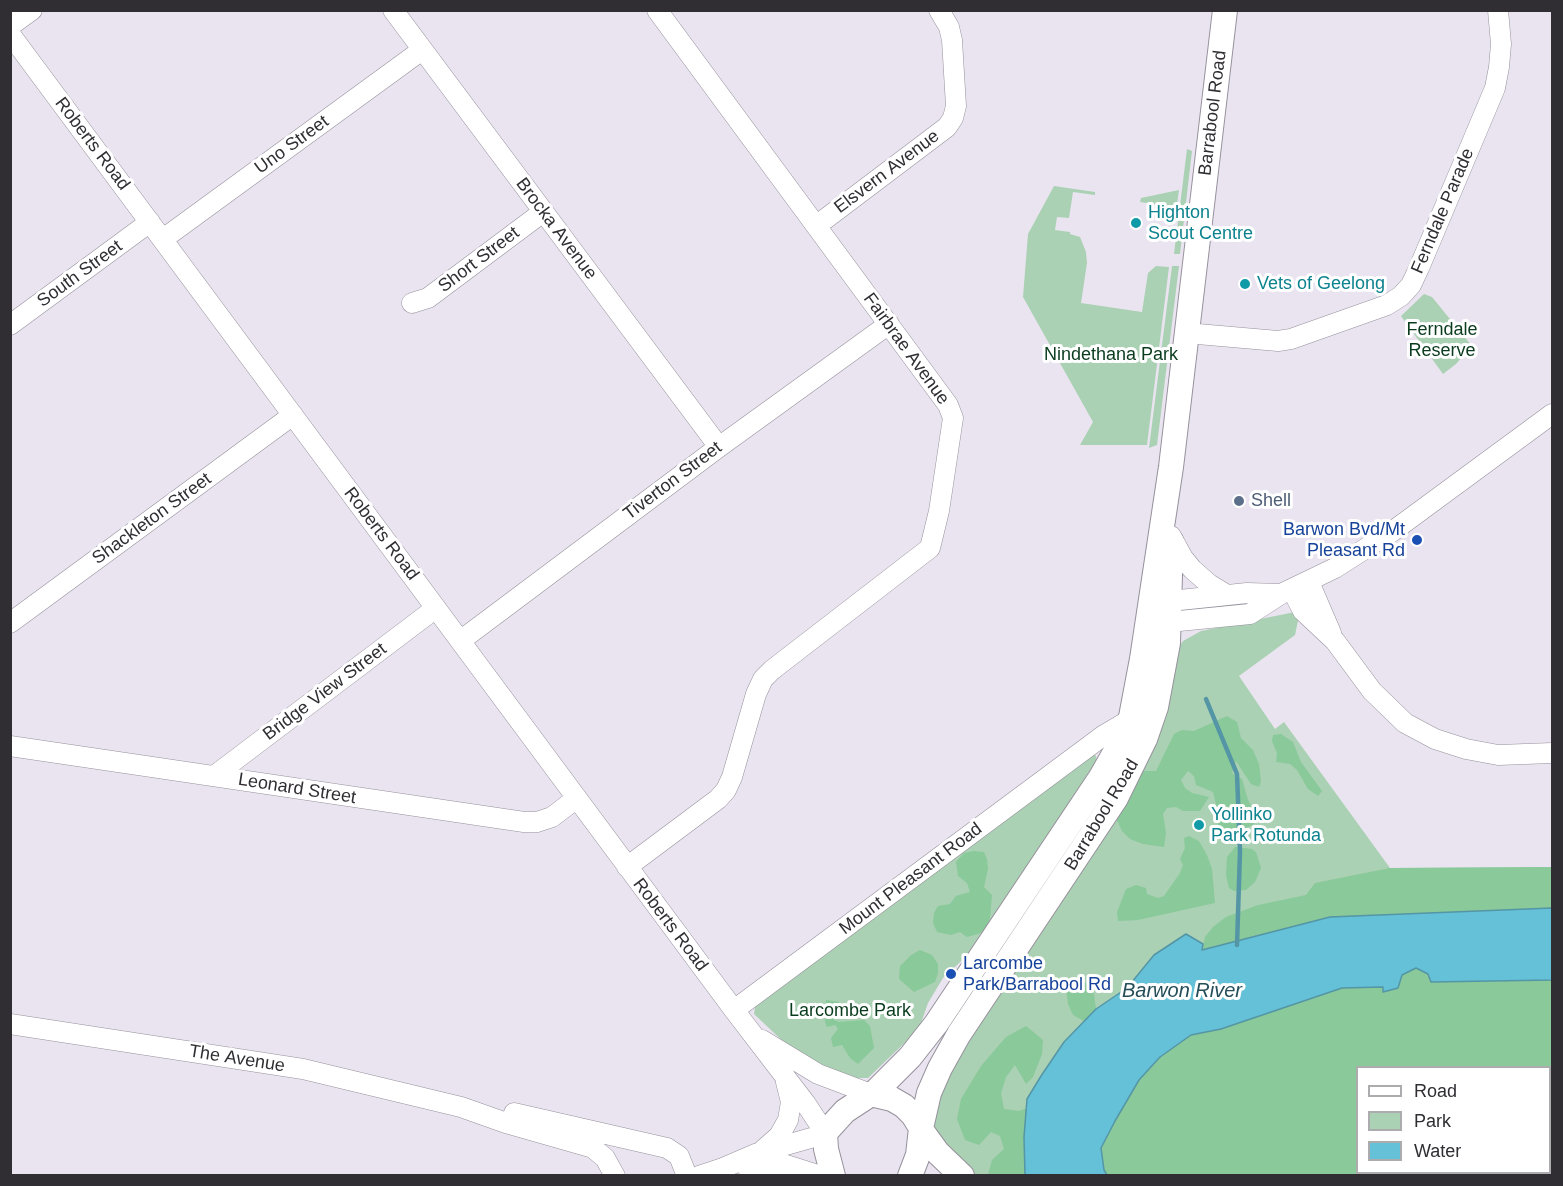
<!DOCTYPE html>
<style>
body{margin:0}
#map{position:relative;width:1563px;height:1186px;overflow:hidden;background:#eae4f0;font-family:Helvetica,sans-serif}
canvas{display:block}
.frame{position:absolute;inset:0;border:12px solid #302e32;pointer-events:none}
.legend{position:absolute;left:1356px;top:1066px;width:195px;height:108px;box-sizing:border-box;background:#fff;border:2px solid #acabad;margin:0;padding:8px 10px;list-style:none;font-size:18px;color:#302e32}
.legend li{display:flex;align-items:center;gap:12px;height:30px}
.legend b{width:30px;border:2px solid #acabad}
</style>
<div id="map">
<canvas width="1563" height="1186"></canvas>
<div class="frame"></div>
<ul class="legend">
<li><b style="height:8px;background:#fff"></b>Road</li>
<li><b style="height:16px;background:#aad1b3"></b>Park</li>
<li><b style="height:16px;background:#64c1d7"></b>Water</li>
</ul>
</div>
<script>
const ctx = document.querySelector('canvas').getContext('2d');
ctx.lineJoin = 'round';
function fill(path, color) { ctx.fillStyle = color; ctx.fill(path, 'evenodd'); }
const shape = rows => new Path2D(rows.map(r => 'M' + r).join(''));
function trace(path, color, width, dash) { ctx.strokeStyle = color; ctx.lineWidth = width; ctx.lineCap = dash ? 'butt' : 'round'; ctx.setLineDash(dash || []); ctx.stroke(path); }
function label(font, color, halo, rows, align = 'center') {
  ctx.font = font + ' Helvetica,sans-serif'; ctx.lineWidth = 6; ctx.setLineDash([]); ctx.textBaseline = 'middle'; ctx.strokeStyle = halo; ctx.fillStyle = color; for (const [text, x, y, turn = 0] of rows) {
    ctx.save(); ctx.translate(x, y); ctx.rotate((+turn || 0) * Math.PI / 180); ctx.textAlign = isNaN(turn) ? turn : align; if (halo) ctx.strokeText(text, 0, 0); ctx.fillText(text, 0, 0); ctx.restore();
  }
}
fill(shape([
 [1187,149,1192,151,1180,254,1174,254],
 [1054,186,1095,192,1095,195,1073,192,1069,218,1057,217,1055,230,1070,232,1070,234,1080,237,1086,252,1087,263,1081,303,1142,312,1148,273,1156,266,1169,267,1147,445,1080,445,1093,422,1023,297,1028,234],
 [1179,190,1177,204,1166,206,1140,202,1141,198],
 [1172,266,1179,266,1157,445,1149,448],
 [1424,294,1432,297,1472,346,1456,364,1443,374,1401,316],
 [1300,611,1295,635,1239,676,1275,729,1284,722,1390,868,1552,867,1552,908,1330,917,1201,950,1154,955,1127,988,1096,1009,1064,1042,1027,1099,1024,1137,1025,1175,967,1175,922,1131,926,1106,1071,882,1179,647,1183,641,1201,631],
 [1095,754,1097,760,1009,898,971,952,943,978,928,1003,919,1029,868,1078,852,1078,820,1064,788,1046,754,1014,755,1007,995,826]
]), '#aad1b3');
fill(shape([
 [1227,716,1237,722,1241,738,1253,750,1259,764,1261,781,1259,787,1251,784,1236,761,1232,773,1242,779,1248,800,1257,817,1254,824,1230,836,1218,833,1218,812,1213,792,1196,785,1194,776,1188,771,1181,780,1185,788,1192,793,1209,797,1200,811,1183,811,1176,807,1167,808,1163,814,1166,833,1164,847,1143,844,1130,839,1122,831,1117,820,1142,771,1156,771,1174,734,1182,730,1194,731],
 [1281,734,1293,742,1301,762,1322,791,1318,796,1308,789,1297,770,1290,764,1276,762,1277,753,1272,741,1273,735],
 [1189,836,1199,841,1207,855,1212,869,1215,903,1138,920,1118,921,1117,912,1126,889,1136,885,1146,888,1147,894,1158,898,1164,896,1180,873,1183,865,1180,859,1185,848,1184,838],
 [1235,847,1252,849,1256,852,1261,868,1255,882,1246,890,1234,891,1229,888,1226,875,1227,857],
 [974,851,984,852,987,859,988,869,984,887,992,895,990,918,986,929,978,934,967,937,960,932,951,935,937,932,933,923,934,913,938,906,950,904,956,896,970,892,967,883,958,876,956,862,964,853],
 [1552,867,1552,908,1330,917,1202,950,1205,937,1213,927,1226,917,1258,905,1306,895,1315,883,1390,868],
 [920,950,932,955,938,964,938,973,935,982,914,992,899,979,900,966,911,955],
 [1416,968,1428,974,1431,982,1552,980,1552,1090,1550,1090,1550,1068,1358,1068,1358,1172,1550,1172,1550,1128,1552,1135,1552,1175,1107,1175,1104,1170,1101,1148,1115,1121,1139,1080,1160,1057,1191,1035,1221,1029,1342,988,1383,987,1383,991,1399,981,1402,975],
 [1075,978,1085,982,1094,994,1096,1009,1084,1021,1073,1015,1068,1004,1066,988],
 [826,1000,839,1002,834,1014,834,1020,839,1022,864,1020,870,1026,874,1048,858,1064,850,1058,842,1045,833,1047,831,1038,838,1029,835,1025,827,1027,825,1022],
 [1026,1026,1043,1040,1042,1054,1033,1077,1026,1084,1015,1065,1006,1077,1001,1093,1004,1109,1019,1111,1027,1108,1024,1137,1025,1175,988,1175,992,1160,1004,1149,1000,1136,991,1132,979,1145,965,1140,957,1119,961,1099,981,1066,1006,1037]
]), '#89c99a');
const water = shape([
 [1552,908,1552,980,1431,982,1428,974,1416,968,1402,975,1398,988,1383,992,1383,987,1342,988,1221,1029,1191,1035,1160,1057,1139,1080,1115,1121,1101,1148,1104,1170,1107,1175,1025,1175,1024,1137,1027,1099,1041,1076,1064,1042,1096,1009,1127,988,1154,955,1186,934,1203,944,1202,950,1330,917,1552,908]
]);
fill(water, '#64c1d7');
trace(water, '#5495a6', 1.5);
trace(shape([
 [1206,699,1237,774,1240,852,1237,945]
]), '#5495a6', 4.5);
const minor = shape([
 [393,10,719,447],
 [10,26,32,10],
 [10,34,734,1010,806,1104,825,1133],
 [816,226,947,127,953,118,956,106,952,40,949,27,939,10],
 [163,239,422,50],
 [412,303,428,298,543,212],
 [10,325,150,222],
 [1186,333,1278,341,1291,339,1387,305,1401,296,1411,285,1419,268,1495,88,1499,67,1501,44,1498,10],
 [1171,536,1183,558,1192,569,1209,584,1227,595],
 [1309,582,1331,633],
 [1292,590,1303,611,1335,641,1372,691,1405,723,1435,739,1466,749,1498,755,1552,753],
 [1170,601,1247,593,1281,594],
 [1169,622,1250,614,1281,594,1335,568,1393,531,1552,414],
 [10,623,293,415],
 [460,641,719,447,889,324],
 [10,746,524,822,537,822,552,817,577,798],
 [214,776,436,608],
 [627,867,718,799,726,790,732,777,756,694,763,679,772,670,930,548,939,511,953,418,948,405,657,10],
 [734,1010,1104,735,1126,722,1131,717],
 [10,1024,303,1069,461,1107,509,1124,593,1148,605,1158,615,1176],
 [762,1040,818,1074,871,1094],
 [514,1113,667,1148,679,1156,687,1176],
 [763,1150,779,1136,788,1120,791,1102,786,1082],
 [746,1166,783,1164,821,1176],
 [699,1176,723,1168,758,1153,825,1134]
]);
const major = shape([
 [873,1094,910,1057,936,1024,1101,777,1118,747,1131,717,1142,659,1171,467,1225,10],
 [921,1128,929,1093,940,1068,959,1034,1116,798,1145,739,1156,707,1168,643,1171,541],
 [922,1131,938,1153,962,1176],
 [833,1176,826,1149,825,1133,845,1111,871,1094,892,1099,904,1106,913,1115,921,1128,918,1155,910,1176]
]);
trace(minor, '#96919c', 21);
trace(major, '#96919c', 26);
trace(minor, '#fff', 20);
trace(major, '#fff', 24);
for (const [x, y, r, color] of [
 [1136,223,6,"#0f9aa8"],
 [1245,284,6,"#0f9aa8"],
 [1239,501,6,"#5c6f8a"],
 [1417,540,6,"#1a4fb4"],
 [1199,825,6,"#0f9aa8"],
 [951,974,6,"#1a4fb4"]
]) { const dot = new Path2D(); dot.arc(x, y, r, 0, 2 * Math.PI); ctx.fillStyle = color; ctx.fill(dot); trace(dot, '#fff', 2); }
label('18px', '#302e32', '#fff', [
 ["Barrabool Road",1213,113,-83],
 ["Roberts Road",92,144,53],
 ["Uno Street",292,145,-36],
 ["Elsvern Avenue",887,172,-37],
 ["Ferndale Parade",1443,211,-67],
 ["Brocka Avenue",556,229,53],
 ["Short Street",479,260,-37],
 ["South Street",80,274,-36],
 ["Fairbrae Avenue",906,349,54],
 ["Tiverton Street",673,481,-37],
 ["Shackleton Street",152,519,-36],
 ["Roberts Road",381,534,53],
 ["Bridge View Street",325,692,-37],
 ["Leonard Street",297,789,9],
 ["Barrabool Road",1102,815,-59],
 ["Mount Pleasant Road",911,879,-37],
 ["Roberts Road",670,925,53],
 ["The Avenue",237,1059,9]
]);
label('18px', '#0d838f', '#fff', [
 ["Highton",1148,213],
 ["Scout Centre",1148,234],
 ["Vets of Geelong",1257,284],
 ["Yollinko",1211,815],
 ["Park Rotunda",1211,836]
], 'left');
label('18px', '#093b1d', '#fff', [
 ["Ferndale",1442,330],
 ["Reserve",1442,351],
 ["Nindethana Park",1111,355],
 ["Larcombe Park",850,1011]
]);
label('18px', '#4e5e75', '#fff', [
 ["Shell",1251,501]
], 'left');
label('18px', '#164399', '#fff', [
 ["Barwon Bvd/Mt",1405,530],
 ["Pleasant Rd",1405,551],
 ["Larcombe",963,964,"left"],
 ["Park/Barrabool Rd",963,985,"left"]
], 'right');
label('italic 20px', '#254e59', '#fff', [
 ["Barwon River",1182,991]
]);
</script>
